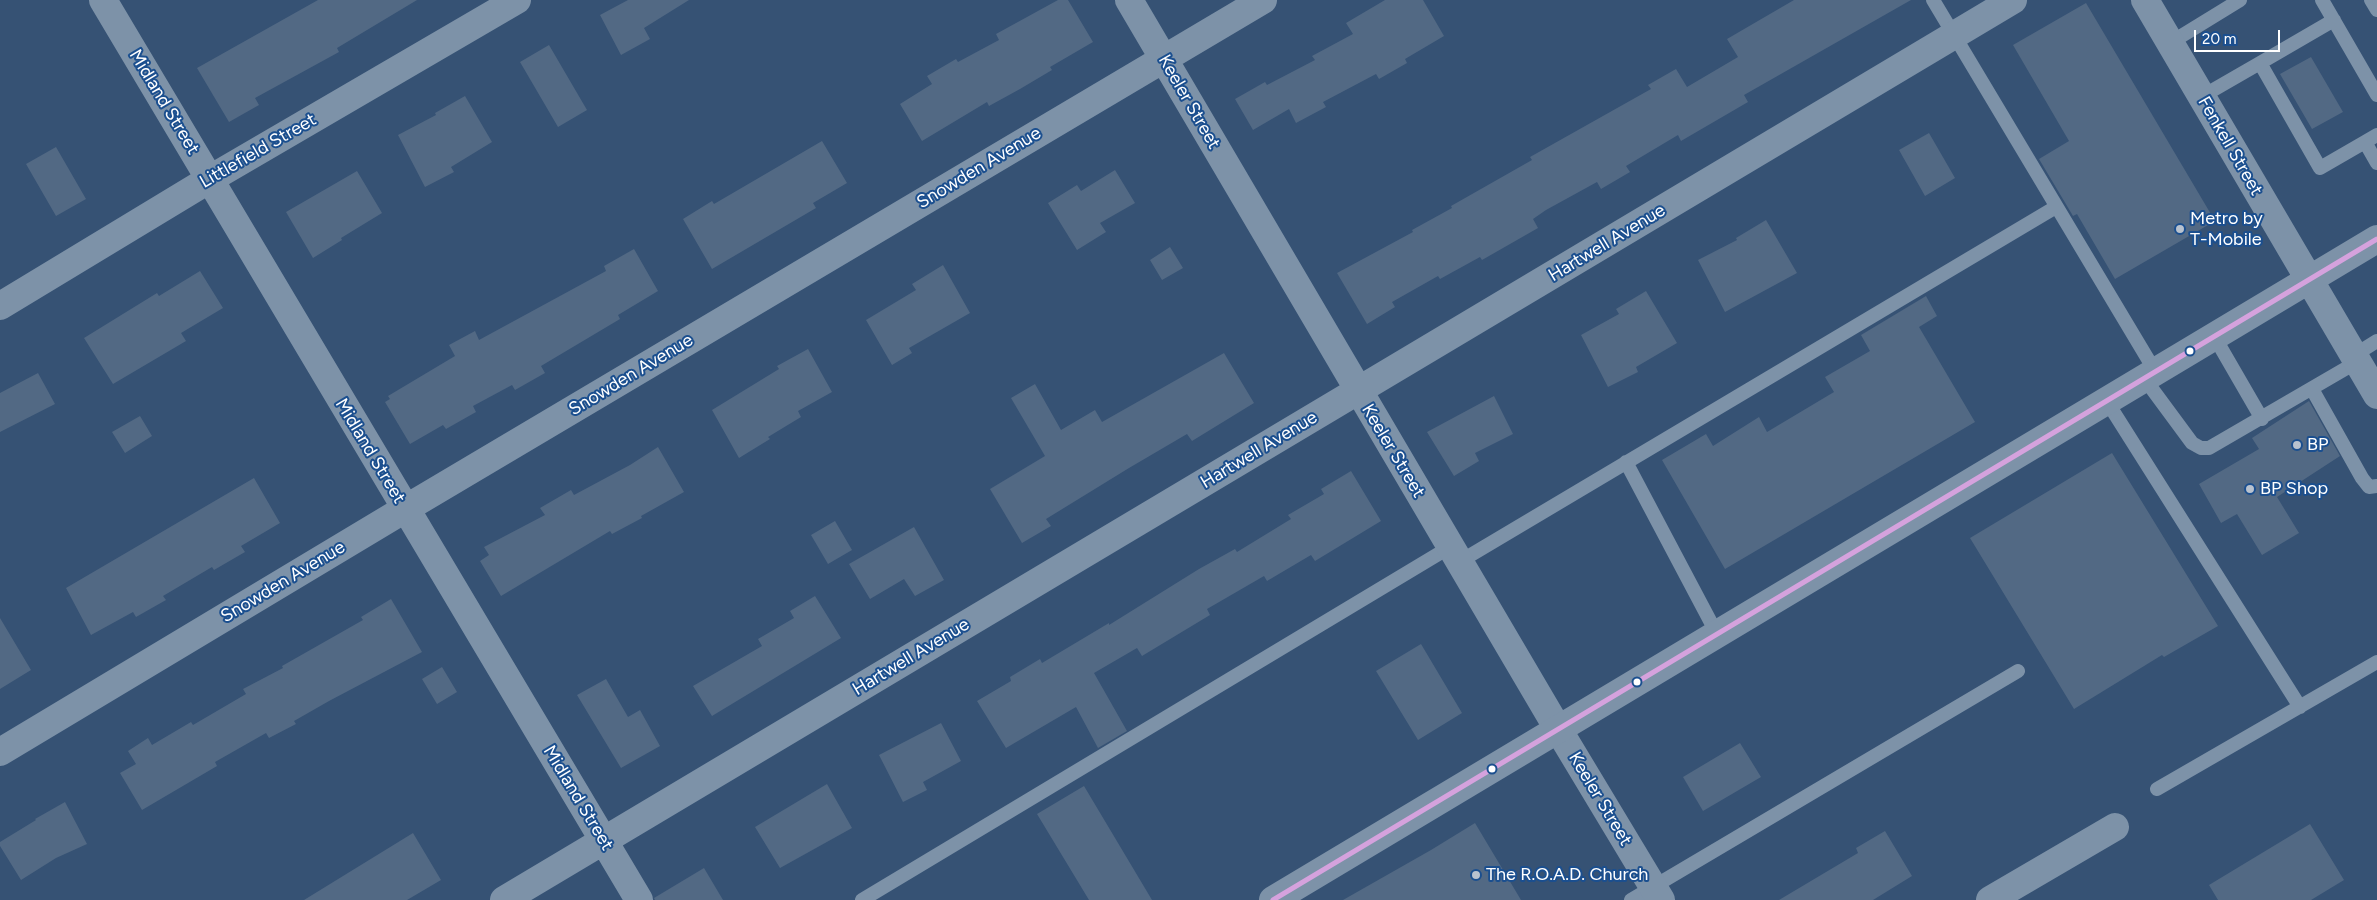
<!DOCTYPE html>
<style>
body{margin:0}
#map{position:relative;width:2377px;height:900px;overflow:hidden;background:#365274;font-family:Figtree,sans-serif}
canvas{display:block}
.scale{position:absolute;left:2194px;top:30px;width:86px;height:22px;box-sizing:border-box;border:2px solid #fff;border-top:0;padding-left:6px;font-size:15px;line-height:18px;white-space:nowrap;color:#fff;-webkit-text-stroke:4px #1b4f8f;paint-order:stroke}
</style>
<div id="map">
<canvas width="2377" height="900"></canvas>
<div class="scale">20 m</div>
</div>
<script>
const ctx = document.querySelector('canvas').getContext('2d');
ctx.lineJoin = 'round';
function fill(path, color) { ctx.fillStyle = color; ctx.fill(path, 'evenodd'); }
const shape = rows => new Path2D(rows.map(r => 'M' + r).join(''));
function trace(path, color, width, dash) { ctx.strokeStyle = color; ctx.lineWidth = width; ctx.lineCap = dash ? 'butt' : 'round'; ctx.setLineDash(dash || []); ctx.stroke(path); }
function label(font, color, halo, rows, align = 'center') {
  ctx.font = font + ' Figtree,sans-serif'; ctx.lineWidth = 4; ctx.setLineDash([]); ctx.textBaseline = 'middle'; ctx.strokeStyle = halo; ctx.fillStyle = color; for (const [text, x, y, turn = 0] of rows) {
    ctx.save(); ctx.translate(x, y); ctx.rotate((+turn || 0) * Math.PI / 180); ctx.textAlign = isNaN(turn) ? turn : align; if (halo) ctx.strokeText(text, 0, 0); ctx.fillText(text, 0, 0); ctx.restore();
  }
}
fill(shape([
 [318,0,417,0,337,48,339,52,255,98,259,105,229,122,197,68],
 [628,0,689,0,644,28,650,39,621,55,600,15],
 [1058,0,1068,0,1093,42,1050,67,1052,70,1020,89,989,106,987,102,922,141,900,104,932,84,927,76,956,59,958,62,999,40,996,34],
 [1385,0,1423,0,1444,36,1405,59,1407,63,1379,79,1376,74,1323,102,1326,107,1296,123,1289,109,1253,130,1235,99,1265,82,1267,85,1315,60,1312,56,1353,34,1346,23],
 [1794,0,1911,0,1744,95,1748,102,1681,141,1678,135,1626,166,1630,172,1601,189,1597,182,1546,210,1533,219,1538,228,1482,260,1480,257,1440,279,1438,276,1392,302,1395,307,1367,324,1337,273,1413,232,1412,230,1452,208,1451,206,1532,160,1530,157,1651,89,1648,85,1676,69,1687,87,1738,57,1727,39],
 [2086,3,2215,221,2115,279,2077,214,2073,216,2039,159,2069,141,2013,45],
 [549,45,587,110,558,127,520,62],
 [2311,57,2343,112,2312,129,2280,74],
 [465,96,492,142,451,167,454,172,425,187,398,135,436,115,435,113],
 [1929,133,1955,178,1925,196,1899,150],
 [822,141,847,183,813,203,816,208,712,269,683,219,712,201,714,204],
 [56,147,86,199,56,216,26,164],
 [1115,170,1135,203,1100,223,1106,232,1077,250,1048,203,1077,185,1081,191],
 [357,171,382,213,341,238,342,240,313,258,286,212],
 [1766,220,1797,273,1725,312,1698,260,1737,240,1736,238],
 [1170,247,1183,268,1162,280,1150,260],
 [634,249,658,291,618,315,620,319,541,366,545,373,515,390,512,385,473,406,476,412,446,429,443,425,410,444,385,402,390,399,388,396,455,356,449,345,475,331,479,340,606,271,604,266],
 [943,265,970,313,909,348,912,353,892,365,866,320,916,290,912,284],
 [200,271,223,308,181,333,186,341,113,384,84,338,157,293,159,296],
 [1646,291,1677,343,1636,367,1638,372,1608,387,1581,335,1619,314,1616,309],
 [1926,296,1937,316,1919,327,1975,422,1725,569,1662,460,1706,434,1713,446,1759,417,1767,432,1834,392,1825,377,1870,351,1861,335],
 [808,349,832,392,798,411,801,417,768,437,770,439,739,458,712,410,779,369,777,366],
 [1224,353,1254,403,1192,441,1187,434,1129,468,1046,519,1051,526,1022,543,990,489,1045,456,1011,398,1035,384,1061,430,1095,410,1102,422],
 [38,373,55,404,0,432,0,393],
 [1494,396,1513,434,1475,453,1479,461,1454,476,1427,432],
 [2309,401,2340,456,2277,497,2299,533,2262,555,2237,514,2221,523,2199,484,2259,449,2252,438],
 [140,416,152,436,125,453,112,432],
 [658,447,684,492,641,516,642,518,612,534,610,531,501,596,480,561,489,555,484,547,545,515,540,508,571,490,574,495,630,465],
 [2112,453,2218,626,2164,657,2162,655,2074,709,1970,538],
 [1351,471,1381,521,1315,561,1311,555,1267,581,1264,576,1207,609,1210,615,1142,656,1137,648,1094,673,1127,731,1098,748,1076,707,1006,748,977,701,1011,681,1010,677,1040,659,1042,663,1109,623,1109,625,1199,569,1235,549,1237,552,1291,519,1288,515,1324,494,1321,489],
 [254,478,280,523,241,546,245,552,214,570,212,567,163,596,166,600,136,617,133,612,91,635,66,588],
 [835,521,852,550,828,564,811,535],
 [914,527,944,580,915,596,904,579,870,599,849,564],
 [815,596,841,638,712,716,693,686,762,646,758,639,794,618,790,611],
 [391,599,422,652,329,701,294,721,296,724,269,738,266,733,215,762,217,766,142,810,120,773,136,764,128,751,148,738,152,745,191,722,193,725,246,694,243,689,283,668,282,666,363,620,361,617],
 [0,618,31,670,0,689],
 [1421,644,1462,713,1418,740,1376,671],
 [442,667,457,692,437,704,422,679],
 [606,679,628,717,640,710,660,746,621,768,577,695],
 [941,723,961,761,923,782,927,790,903,802,879,755],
 [1740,743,1761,777,1703,811,1683,777],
 [827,784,852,828,780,868,755,827],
 [1084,786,1152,900,1089,900,1037,814],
 [65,802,87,844,56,858,21,880,0,846,0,842,36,820,35,819],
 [1475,823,1521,900,1343,900,1431,850],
 [2310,824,2344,880,2311,900,2218,900,2209,885],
 [1885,831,1912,876,1873,900,1779,900,1858,853,1856,848],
 [413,833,441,880,407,900,304,900],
 [704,868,723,900,655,900,654,898]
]), '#526984');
trace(shape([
 [1933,0,2155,371],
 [2322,0,2377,95],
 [2371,0,2377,10],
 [2334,20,2260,63,2320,168,2365,142],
 [2170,43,2240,0],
 [2201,97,2260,63],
 [2377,135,2365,142,2377,163],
 [2214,336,2262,419],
 [2353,356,2377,341],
 [2144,378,2192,443,2201,448,2209,448,2357,362],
 [2312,389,2362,478,2369,487,2377,486],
 [2106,400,2300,707],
 [1626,462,1717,634],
 [1459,562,2056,207],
 [2157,789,2377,662],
 [862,900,1450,547],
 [1631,900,2018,671]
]), '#7d92a8', 14);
trace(shape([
 [103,0,639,900],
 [1129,0,1558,729,1661,900],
 [0,306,210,179,517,0],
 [0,752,405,509,1263,0],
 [504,900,2013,0],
 [1990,900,2115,827]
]), '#7d92a8', 28);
trace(shape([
 [2145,0,2377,395],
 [1273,900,2377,239]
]), '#7d92a8', 28);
trace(shape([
 [1273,900,2377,239]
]), '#d5a2dd', 5);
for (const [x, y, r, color] of [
 [2180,229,5,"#b9c2ce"],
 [2190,351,4.5,"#fff"],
 [2297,445,5,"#b9c2ce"],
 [2250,489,5,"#b9c2ce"],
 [1637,682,4.5,"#fff"],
 [1492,769,4.5,"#fff"],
 [1476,875,5,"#b9c2ce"]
]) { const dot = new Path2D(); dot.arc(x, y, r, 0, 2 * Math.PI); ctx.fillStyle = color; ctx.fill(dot); trace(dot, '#1b4f8f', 2); }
label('18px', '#fff', '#1b4f8f', [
 ["Midland Street",164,102,59],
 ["Keeler Street",1189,102,60],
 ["Fenkell Street",2230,146,60],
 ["Littlefield Street",258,151,-30],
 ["Snowden Avenue",979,168,-31],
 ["Hartwell Avenue",1607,243,-31],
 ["Snowden Avenue",631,375,-31],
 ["Hartwell Avenue",1259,450,-31],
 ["Midland Street",370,451,59],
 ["Keeler Street",1393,451,59],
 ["Snowden Avenue",283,582,-31],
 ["Hartwell Avenue",911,657,-31],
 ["Midland Street",578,798,59],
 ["Keeler Street",1600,799,59]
]);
label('18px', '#fff', '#1b4f8f', [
 ["Metro by",2190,219],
 ["T-Mobile",2190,240],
 ["BP",2307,445],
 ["BP Shop",2260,489],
 ["The R.O.A.D. Church",1486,875]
], 'left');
</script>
